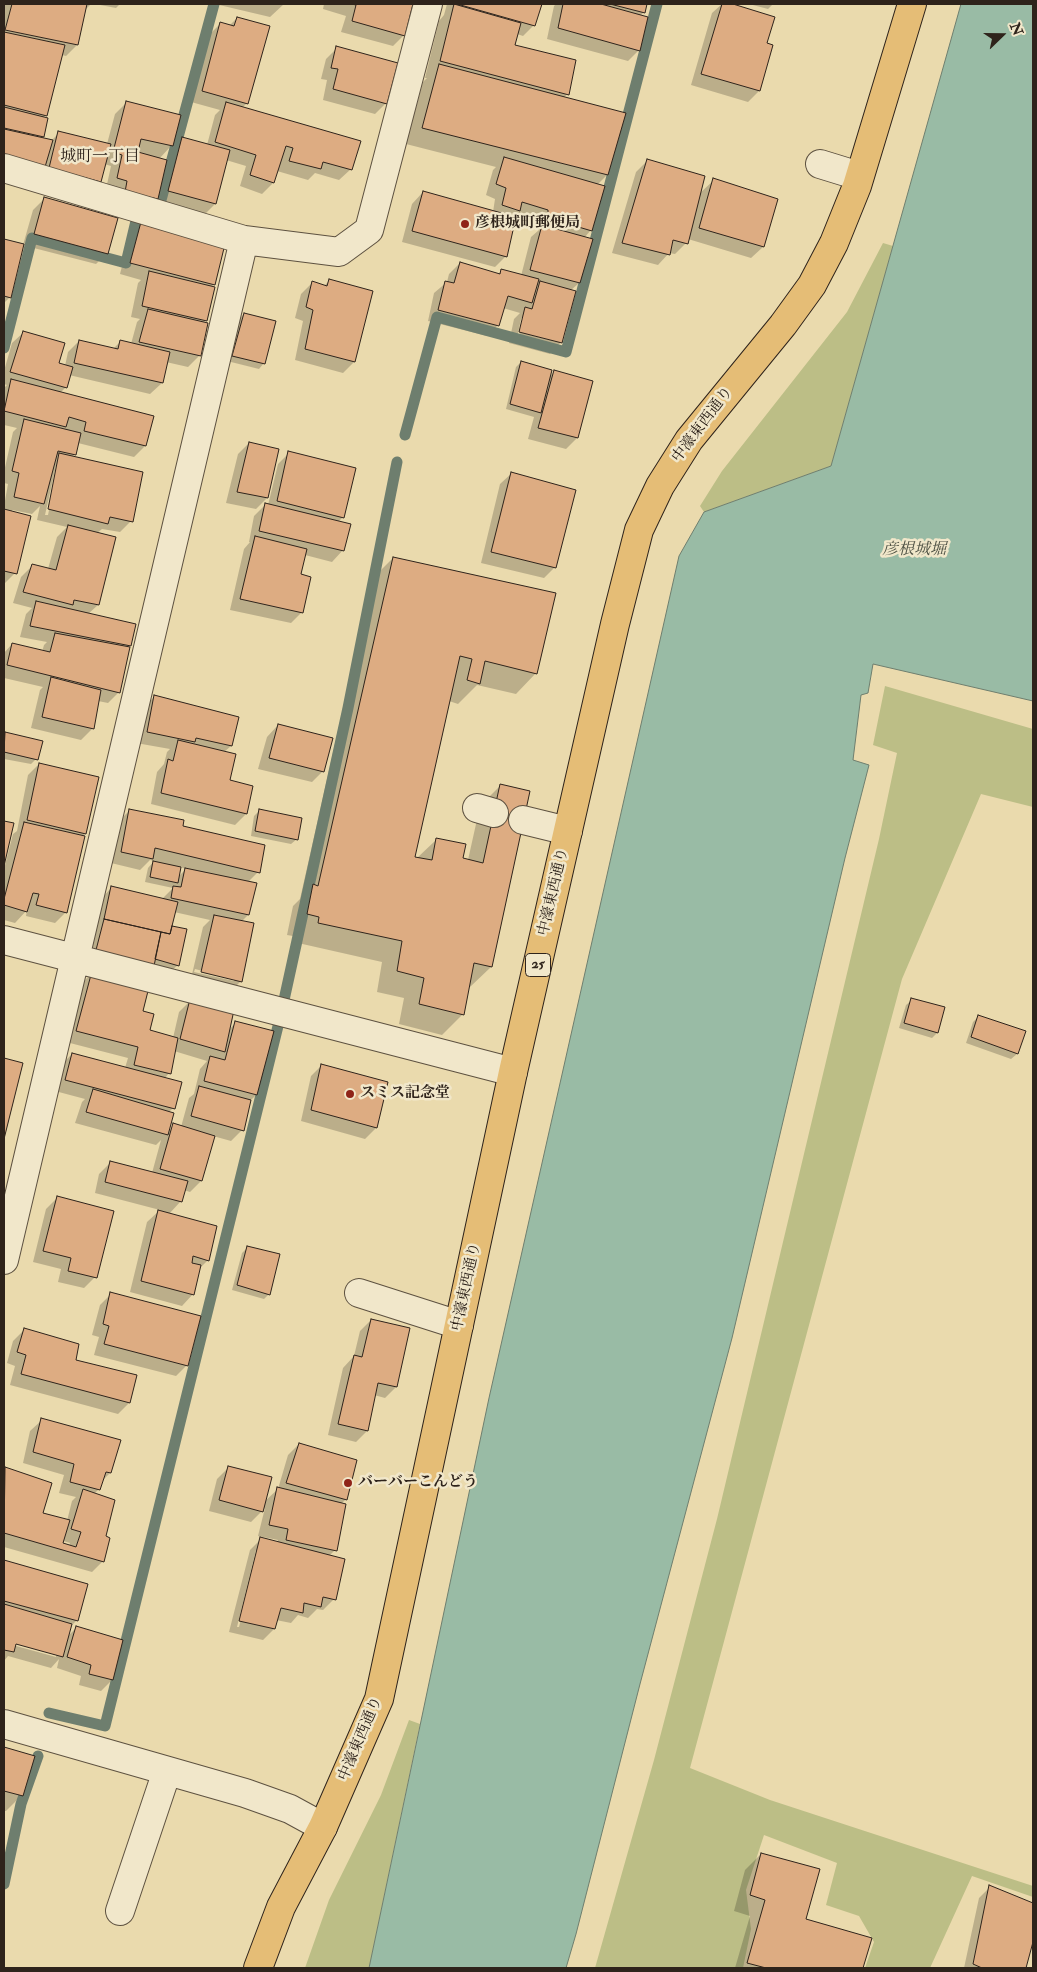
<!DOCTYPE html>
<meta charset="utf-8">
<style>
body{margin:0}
#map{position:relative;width:1037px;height:1972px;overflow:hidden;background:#eadaad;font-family:"IM FELL Double Pica",serif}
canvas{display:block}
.frame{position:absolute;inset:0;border:5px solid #2e231b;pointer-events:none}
.north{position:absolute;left:977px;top:10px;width:50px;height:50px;-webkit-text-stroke:4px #f1e7ca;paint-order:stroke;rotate:68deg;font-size:14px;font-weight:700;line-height:20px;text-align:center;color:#2e231b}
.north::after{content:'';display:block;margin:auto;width:18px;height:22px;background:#2e231b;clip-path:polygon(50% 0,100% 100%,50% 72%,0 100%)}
</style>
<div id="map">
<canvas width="1037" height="1972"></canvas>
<div class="frame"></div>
<div class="north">N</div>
</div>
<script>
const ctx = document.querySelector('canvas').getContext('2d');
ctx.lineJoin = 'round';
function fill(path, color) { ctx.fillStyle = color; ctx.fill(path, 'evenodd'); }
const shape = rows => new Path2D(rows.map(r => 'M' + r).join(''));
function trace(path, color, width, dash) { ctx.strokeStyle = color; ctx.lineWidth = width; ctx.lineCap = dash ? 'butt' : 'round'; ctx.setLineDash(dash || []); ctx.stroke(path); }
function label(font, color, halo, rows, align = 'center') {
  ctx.font = font + ' "IM FELL Double Pica","Noto Serif JP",serif'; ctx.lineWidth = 5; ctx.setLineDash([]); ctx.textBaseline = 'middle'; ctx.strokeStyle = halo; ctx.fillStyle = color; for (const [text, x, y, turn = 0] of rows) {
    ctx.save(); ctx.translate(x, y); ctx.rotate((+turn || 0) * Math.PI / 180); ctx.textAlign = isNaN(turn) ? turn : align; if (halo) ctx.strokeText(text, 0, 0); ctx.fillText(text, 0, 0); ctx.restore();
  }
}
fill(shape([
 [883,243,893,246,831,466,704,512,700,506,722,471,847,312],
 [885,686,1033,729,1033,807,981,794,902,979,690,1768,770,1800,1033,1886,1033,1897,972,1876,930,1968,865,1968,874,1942,859,1916,826,1905,837,1863,764,1835,746,1890,751,1929,743,1968,595,1968,654,1760,717,1519,879,839,897,753,873,745],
 [409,1720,420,1724,369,1968,305,1968,329,1900,381,1795]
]), '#bcbe86');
const water = shape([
 [961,4,1033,4,1033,701,873,664,868,693,861,695,853,760,869,765,845,858,732,1338,640,1684,576,1934,566,1968,369,1968,489,1398,679,556,704,512,831,466,961,4]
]);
fill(water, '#99bba5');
trace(water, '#6e7e6e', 1);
fill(shape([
 [4,4,91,4,84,11,77,45,66,56,62,55,46,115,43,118,43,136,41,139,51,141,59,133,107,144,115,114,127,102,180,116,171,146,159,159,162,177,164,178,171,150,183,139,207,145,215,115,220,110,191,102,209,35,220,24,229,26,237,18,247,103,242,108,351,169,339,180,315,173,308,180,277,171,273,183,262,194,240,186,246,166,226,160,215,204,204,215,158,202,159,196,145,210,106,189,111,166,104,164,100,181,89,192,4,171],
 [95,4,120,4,116,8],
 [215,4,284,4,270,17],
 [324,4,411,4,404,35,393,46,341,32,346,16,323,9],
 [447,4,541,4,534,25,523,36,517,34,514,46,567,94,564,98,607,175,597,185,591,230,584,238,579,283,570,291,561,342,550,354,509,343,514,319,520,313,503,308,498,325,487,336,428,321,434,293,447,282,449,274,460,263,498,274,502,271,521,276,531,237,539,230,537,229,538,221,514,214,511,217,506,256,495,267,402,242,412,204,423,192,493,212,495,199,486,195,493,170,496,167,406,144,423,82,427,78,425,78,439,21,444,15],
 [524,315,519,338,517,338,521,319],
 [556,4,646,4,644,12,640,16,639,50,628,61,547,39,554,6],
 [722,4,728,4,774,18,766,44,771,46,759,91,748,102,691,85,712,13],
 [749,4,773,4,768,9],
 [337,48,386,103,375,114,323,100,327,80,321,79,326,59],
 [647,161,699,194,714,180,776,200,763,247,751,258,688,239,686,243,675,254,669,253,658,265,612,253,636,172],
 [44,199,107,253,96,264,22,245,10,297,4,303,4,240,23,245,33,210],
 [141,224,214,284,211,287,206,320,203,323,207,324,199,356,188,367,166,362,162,383,150,394,69,375,66,387,60,393,145,446,134,457,78,443,75,454,72,457,131,521,120,532,102,529,97,533,98,605,88,614,130,645,127,648,119,692,108,703,98,701,92,729,81,740,31,728,40,690,43,687,4,678,4,653,12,644,42,652,44,645,47,642,20,637,26,614,32,608,13,603,21,577,32,566,48,569,57,537,67,527,37,520,40,506,32,514,12,510,15,573,4,584,4,506,8,484,4,483,4,472,13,432,17,428,4,425,4,388,7,385,4,384,4,371,12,343,24,332,57,364,65,366,68,352,79,341,113,349,120,342,131,344,137,322,140,319,131,317,138,283,141,280,120,274,130,235],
 [56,466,58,466,48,515,45,515],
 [329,281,354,362,343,373,295,360,303,321,295,318,301,294,312,283,324,286],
 [244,314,264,363,259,369,227,361,239,319],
 [521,362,549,377,554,372,577,438,566,449,528,439,534,417,506,409,516,367],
 [249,443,277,450,267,498,256,509,226,503,238,454],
 [289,453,343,517,338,522,343,550,332,562,305,555,300,575,302,612,291,623,230,610,244,549,250,542,249,542,254,516,265,505,268,505,278,464],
 [512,473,555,567,544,578,481,563,500,484],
 [393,558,536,673,516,694,477,685,458,704,449,701,414,858,417,858,436,840,461,858,468,860,480,806,500,786,491,967,470,987,468,987,463,1014,442,1035,399,1024,404,998,377,992,382,962,298,943,299,937,287,935,293,906,300,899,372,579],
 [154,697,237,718,231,746,224,752,229,781,246,814,235,825,151,804,157,772,164,764,167,752,170,749,136,743,143,708],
 [278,725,323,771,312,782,258,769,267,737],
 [5,733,36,759,31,764,4,759,4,735],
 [39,764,97,778,85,834,82,836,66,912,55,923,26,916,27,910,15,923,4,920,4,864,5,865,13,834,17,831,28,775],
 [130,810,182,827,258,872,248,882,248,915,241,922,241,981,230,992,190,983,203,927,210,920,174,912,171,927,178,965,172,970,86,961,101,899,112,887,162,899,173,888,145,882,148,868,154,861,150,860,140,870,111,863,119,821],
 [180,867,186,869,178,877],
 [195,969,234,979,234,981,194,972],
 [259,811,297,839,291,844,251,836,254,816],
 [92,973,142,1012,149,1031,173,1038,179,1012,190,1001,229,1030,236,1022,256,1095,250,1101,242,1130,231,1141,213,1136,201,1181,190,1192,184,1190,181,1201,169,1214,208,1260,199,1269,193,1294,182,1306,130,1292,147,1222,160,1210,95,1193,99,1174,110,1163,152,1173,161,1140,156,1145,75,1123,82,1102,85,1099,55,1091,61,1065,72,1054,125,1068,128,1058,66,1042,81,984],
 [174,1051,207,1061,200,1069,194,1094,189,1098,181,1127,174,1125,168,1131,169,1112,173,1108,165,1078,169,1073],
 [912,1000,937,1033,932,1038,899,1028,906,1005],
 [979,1016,1025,1032,1017,1054,1011,1059,966,1043,973,1022],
 [4,1060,21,1064,4,1134],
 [322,1065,376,1128,365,1139,301,1121,311,1076],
 [57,1198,95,1277,84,1288,58,1282,61,1269,33,1262,46,1209],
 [248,1247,269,1294,264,1299,232,1290,242,1253],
 [111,1294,187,1365,176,1376,94,1355,99,1337,92,1335,100,1305],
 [371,1320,408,1329,396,1387,385,1398,374,1395,367,1431,356,1442,328,1435,343,1368,354,1356,360,1331],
 [24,1330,74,1360,129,1403,118,1414,10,1385,15,1366,7,1363,13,1341],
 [42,1420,110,1473,101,1482,99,1489,94,1494,104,1537,103,1561,92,1572,4,1547,5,1468,50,1483,42,1514,67,1521,72,1501,76,1497,59,1493,64,1475,23,1463,30,1431],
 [63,1541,70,1543,69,1546,62,1544],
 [299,1444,346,1499,341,1504,335,1550,329,1556,334,1599,323,1610,317,1609,308,1618,298,1615,291,1623,276,1620,274,1629,263,1640,229,1632,250,1550,261,1539,277,1543,278,1540,258,1536,265,1508,251,1522,209,1511,217,1479,228,1468,264,1502,278,1489,288,1455],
 [256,1550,258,1550,239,1627,237,1627],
 [4,1561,87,1585,77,1620,70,1627,67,1637,77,1627,112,1680,101,1691,79,1685,81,1676,57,1668,59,1659,51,1668,8,1656,4,1661],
 [10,1642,56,1654,56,1657,9,1644],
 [4,1748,33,1757,22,1795,6,1811,4,1811],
 [761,1854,804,1920,870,1939,862,1968,735,1968,750,1916,734,1911,745,1870],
 [990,1887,1033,1904,1033,1937,1025,1968,964,1968,979,1898]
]), '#0003');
trace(shape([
 [161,200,214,4],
 [4,348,32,238,126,263,136,221],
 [405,435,437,317,566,352,657,4],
 [284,1000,348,708,397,462],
 [49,1713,105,1726,279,1022],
 [4,1884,21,1804,38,1756]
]), '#6e7e6e', 11);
const building = shape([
 [12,4,87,4,78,45,5,30,12,4],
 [352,4,413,4,405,36,352,21,356,5,352,4],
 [454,4,521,23,515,45,576,60,569,95,440,61,454,4],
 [457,4,542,4,535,26,457,4],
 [563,4,601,4,648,17,640,51,558,28,563,4],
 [610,4,647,4,645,13,610,4],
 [722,4,733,4,775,17,767,43,773,45,760,91,701,74,722,4],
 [237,17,270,26,248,104,202,91,220,22,234,26,237,17],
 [4,32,65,45,47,116,4,105,4,32],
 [336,46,398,63,387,104,333,89,338,69,331,68,336,46],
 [439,64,626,113,608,175,422,128,439,64],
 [126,101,181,115,173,146,141,139,138,152,167,160,158,199,125,192,127,181,117,178,122,155,113,152,126,101],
 [226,102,361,141,352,170,323,162,321,169,289,161,293,148,286,146,274,183,250,175,256,155,215,142,226,102],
 [4,107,48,118,44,137,4,128,4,107],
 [4,129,53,140,45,167,4,157,4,129],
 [58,131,111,144,101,182,49,168,58,131],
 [182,137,230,150,216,204,168,191,182,137],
 [504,157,605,186,592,231,548,218,548,210,522,202,520,211,502,205,506,188,496,184,504,157],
 [647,159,705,176,688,244,673,240,670,255,622,243,647,159],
 [713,178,778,199,764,247,699,228,713,178],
 [423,191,516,217,507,257,412,231,423,191],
 [44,197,118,218,108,254,34,234,44,197],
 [141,222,225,244,215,285,130,263,141,222],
 [542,225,593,239,580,283,530,270,542,225],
 [4,239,24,244,11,298,4,296,4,239],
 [460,262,500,274,501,269,539,279,532,303,508,296,499,326,438,310,445,281,454,283,460,262],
 [149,271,215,287,207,321,142,306,149,271],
 [329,279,373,291,355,362,305,349,313,310,306,307,312,281,327,286,329,279],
 [540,281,576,291,562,343,519,332,525,307,532,309,540,281],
 [148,309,208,323,201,356,139,342,148,309],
 [244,313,276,321,265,364,232,356,244,313],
 [23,331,65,343,59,363,73,367,67,388,10,372,23,331],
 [79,340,118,349,120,340,170,352,163,383,74,363,79,340],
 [521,361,552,370,541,413,510,404,521,361],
 [554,370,593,381,578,438,538,428,554,370],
 [11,379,154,416,146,446,84,431,86,422,69,417,66,427,4,411,11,379],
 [24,419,81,433,76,455,58,451,44,504,14,497,19,473,12,471,24,419],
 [249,442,279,449,268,498,237,492,249,442],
 [288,451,356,468,344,518,277,501,288,451],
 [59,453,143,472,133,522,110,517,108,524,48,509,59,453],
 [511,472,576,490,556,568,491,552,511,472],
 [265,503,351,524,344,551,259,531,265,503],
 [4,509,31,516,17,574,4,571,4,509],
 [68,525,116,537,99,605,74,600,73,605,23,592,32,564,56,570,68,525],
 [255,536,307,549,301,574,311,577,303,613,240,599,255,536],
 [393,557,556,593,537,674,485,661,480,684,467,680,472,659,460,656,415,857,432,860,436,838,466,844,463,858,483,863,500,784,530,791,492,967,474,963,464,1015,419,1004,424,978,397,971,402,941,318,923,319,917,307,914,313,884,318,886,393,557],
 [36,601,136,624,131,646,30,626,36,601],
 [55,633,130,647,120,693,7,665,12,643,50,652,55,633],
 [51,677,101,690,94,729,42,717,51,677],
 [154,695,239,717,232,746,196,738,195,742,147,732,154,695],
 [278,724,333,738,324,772,269,758,278,724],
 [5,732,43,741,38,760,4,752,5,732],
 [178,740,236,754,230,780,253,786,247,814,161,793,168,759,173,761,178,740],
 [39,763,99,777,86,834,27,820,39,763],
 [129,809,184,820,183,826,265,845,260,873,155,848,153,859,121,852,129,809],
 [259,809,302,818,298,840,255,831,259,809],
 [4,821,14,823,4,866,4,821],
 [24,822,85,836,67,913,36,905,39,894,33,893,27,912,4,905,4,899,24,822],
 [153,861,181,867,178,883,150,877,153,861],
 [185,868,257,883,249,915,171,898,173,886,181,887,185,868],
 [111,886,178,902,170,934,104,919,111,886],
 [214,915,254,923,242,982,201,972,214,915],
 [104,919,161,932,154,966,96,950,104,919],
 [172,926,187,929,179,966,155,959,161,932,170,934,172,926],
 [92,971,149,987,143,1011,154,1014,150,1030,178,1038,171,1074,134,1065,138,1047,76,1031,92,971],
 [911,998,945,1007,938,1033,904,1023,911,998],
 [190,999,234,1010,225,1052,180,1039,190,999],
 [978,1015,1026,1031,1018,1054,971,1037,978,1015],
 [235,1021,274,1031,257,1095,204,1081,210,1056,225,1060,235,1021],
 [72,1053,182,1082,175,1109,65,1080,72,1053],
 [4,1058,23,1063,4,1139,4,1058],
 [321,1064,388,1082,377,1128,311,1110,321,1064],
 [199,1086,251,1100,244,1131,191,1116,199,1086],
 [93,1089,174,1113,168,1135,86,1112,93,1089],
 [173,1123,215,1136,202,1181,160,1169,173,1123],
 [110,1161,188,1181,182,1202,105,1182,110,1161],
 [57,1196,114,1211,97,1278,68,1271,71,1258,43,1251,57,1196],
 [158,1210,217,1226,209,1261,193,1256,192,1263,201,1265,194,1295,141,1281,158,1210],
 [247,1246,280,1254,270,1295,237,1285,247,1246],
 [110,1292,201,1316,188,1366,104,1344,109,1326,103,1324,110,1292],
 [371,1319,410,1328,397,1387,378,1383,368,1431,338,1424,354,1355,362,1357,371,1319],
 [24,1328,79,1344,76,1360,137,1375,130,1403,21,1374,26,1355,17,1352,24,1328],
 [41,1418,121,1440,111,1473,106,1472,100,1490,70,1482,74,1464,33,1452,41,1418],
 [299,1443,357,1460,347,1500,286,1483,299,1443],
 [228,1466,272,1477,263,1512,219,1500,228,1466],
 [5,1467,52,1483,43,1513,70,1520,63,1543,76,1547,81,1532,71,1529,83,1489,115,1500,106,1536,110,1538,104,1562,4,1533,5,1467],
 [277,1487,346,1504,337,1551,286,1540,288,1529,269,1525,277,1487],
 [260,1537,345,1559,336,1600,323,1597,321,1607,304,1603,303,1613,281,1608,275,1629,239,1621,260,1537],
 [4,1560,88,1584,78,1621,4,1601,4,1560],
 [4,1604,72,1624,63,1657,16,1644,14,1652,4,1650,4,1604],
 [76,1626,123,1640,113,1680,89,1674,91,1665,67,1657,76,1626],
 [4,1747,35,1756,23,1796,4,1791,4,1747],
 [761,1853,820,1869,806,1919,872,1938,863,1968,766,1968,747,1963,765,1900,750,1895,761,1853],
 [989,1885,1033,1903,1033,1942,1026,1968,982,1968,973,1964,989,1885]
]);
fill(building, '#ddac82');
trace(building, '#2e231b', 1);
const minor = shape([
 [820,164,859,176],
 [4,168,244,240,339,252,369,230,428,4],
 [477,808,494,813],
 [523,820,568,831],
 [4,940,513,1072],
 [4,1260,244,240],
 [359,1293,459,1325],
 [4,1724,245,1793,290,1809,323,1827],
 [120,1911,167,1771]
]);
const major = shape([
 [258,1968,281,1907,323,1827,379,1699,513,1072,615,624,639,530,660,486,689,440,783,325,812,285,834,243,857,186,912,4]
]);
trace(minor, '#5d5140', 30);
trace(major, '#2e231b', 30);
trace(minor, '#f1e7ca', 28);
trace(major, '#e5bd76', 28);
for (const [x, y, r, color] of [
 [465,224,5,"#8f2418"],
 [350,1094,5,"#8f2418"],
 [348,1483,5,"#8f2418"]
]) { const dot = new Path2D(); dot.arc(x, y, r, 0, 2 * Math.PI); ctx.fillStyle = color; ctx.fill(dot); trace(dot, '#f1e7ca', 2); }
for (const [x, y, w] of [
 [538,965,25]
]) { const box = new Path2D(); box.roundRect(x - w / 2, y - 11.5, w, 23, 4); ctx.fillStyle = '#f1e7ca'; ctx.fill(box); trace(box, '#2e231b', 1); }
label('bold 14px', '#2e231b', null, [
 ["25",538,965]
]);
label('bold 15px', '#2e231b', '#f1e7ca', [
 ["彦根城町郵便局",475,224],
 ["スミス記念堂",360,1094],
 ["バーバーこんどう",358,1483]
], 'left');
label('15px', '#2e231b', '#f1e7ca', [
 ["中濠東西通り",703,425,-53],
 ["中濠東西通り",554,892,-77],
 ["中濠東西通り",467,1287,-78],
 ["中濠東西通り",361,1739,-67]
]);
label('16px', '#2e231b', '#f1e7ca', [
 ["城町一丁目",100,158]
]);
label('italic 16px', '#4e5144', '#f1e7ca', [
 ["彦根城堀",914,551]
]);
</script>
